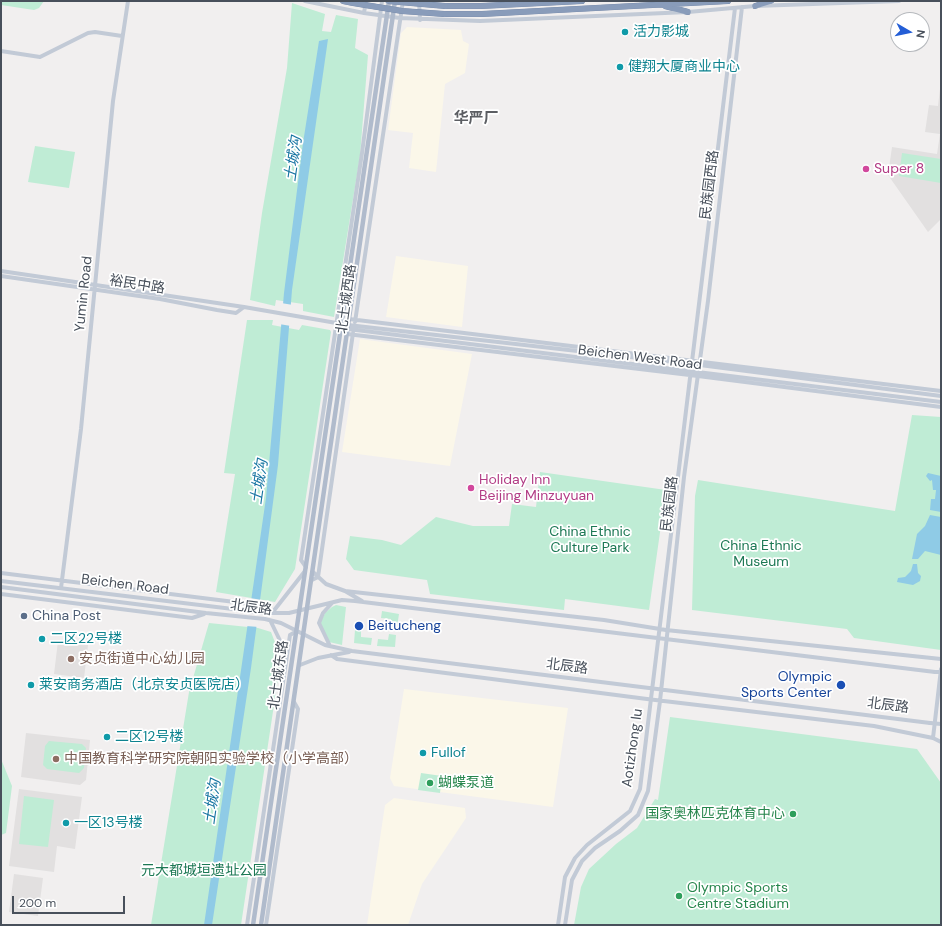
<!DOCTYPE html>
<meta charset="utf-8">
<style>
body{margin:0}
#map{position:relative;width:942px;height:926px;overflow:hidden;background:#f1efef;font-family:"DM Sans",sans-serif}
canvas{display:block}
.frame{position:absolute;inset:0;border:2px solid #48505b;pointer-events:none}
.north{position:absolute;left:890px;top:12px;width:40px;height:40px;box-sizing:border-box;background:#fff;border:1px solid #b6b9bd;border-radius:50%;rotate:99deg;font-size:11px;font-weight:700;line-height:16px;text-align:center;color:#48505b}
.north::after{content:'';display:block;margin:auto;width:14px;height:18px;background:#245ed6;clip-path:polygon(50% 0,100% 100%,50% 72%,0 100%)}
.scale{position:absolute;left:12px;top:896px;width:113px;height:18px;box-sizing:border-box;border:2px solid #48505b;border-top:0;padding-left:5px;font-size:12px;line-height:14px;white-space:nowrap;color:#48505b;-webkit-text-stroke:3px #fff;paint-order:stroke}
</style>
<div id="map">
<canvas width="942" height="926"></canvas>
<div class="frame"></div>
<div class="north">N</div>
<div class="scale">200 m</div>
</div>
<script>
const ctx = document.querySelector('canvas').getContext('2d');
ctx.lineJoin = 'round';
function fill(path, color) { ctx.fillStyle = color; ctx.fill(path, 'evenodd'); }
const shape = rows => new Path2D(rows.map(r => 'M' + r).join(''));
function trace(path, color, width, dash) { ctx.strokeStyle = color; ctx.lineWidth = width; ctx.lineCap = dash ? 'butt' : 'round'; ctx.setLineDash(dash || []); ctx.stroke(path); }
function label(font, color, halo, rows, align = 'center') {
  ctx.font = font + ' "DM Sans","Noto Sans SC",sans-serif'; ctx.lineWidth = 3.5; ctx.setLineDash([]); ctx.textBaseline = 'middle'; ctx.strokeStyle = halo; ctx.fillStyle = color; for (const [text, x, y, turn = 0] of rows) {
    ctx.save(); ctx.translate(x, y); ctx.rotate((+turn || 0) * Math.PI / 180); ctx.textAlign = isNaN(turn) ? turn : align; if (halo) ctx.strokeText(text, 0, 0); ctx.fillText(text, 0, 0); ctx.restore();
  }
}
fill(shape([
 [407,27,461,30,463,41,469,44,465,73,445,84,436,172,409,168,413,133,388,130,401,33],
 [396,256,468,266,462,327,386,317],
 [360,339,472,354,450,466,342,452],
 [404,689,568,708,553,807,394,786,390,778],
 [394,798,465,808,466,818,422,884,408,925,367,925,385,805]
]), '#fbf7e9');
fill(shape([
 [940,89,941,219,928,232,888,175,892,147,937,154,940,134,925,132,929,105,938,106],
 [58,641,88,645,84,678,54,674],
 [26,733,90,740,86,780,80,785,21,777],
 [19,789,82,797,75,849,57,846,54,872,9,866],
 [14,874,43,878,38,916,9,912]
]), '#e2e0e0');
fill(shape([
 [1,1,44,1,39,8,34,10,1,5],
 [292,3,325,14,322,31,331,32,336,15,358,19,355,48,368,55,360,156,334,317,303,311,303,304,276,300,275,306,250,300,262,213,287,68],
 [35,146,75,152,69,188,28,182],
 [902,153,941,159,941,183,899,176],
 [247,320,273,320,272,325,299,330,302,325,330,330,331,332,295,569,275,602,216,592,235,474,224,473],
 [912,415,941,417,941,650,854,638,847,629,692,610,695,496,698,480,895,511],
 [540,472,666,490,649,610,565,599,564,610,430,594,427,580,354,570,346,559,350,536,382,540,401,545,436,517,473,526,509,526,512,504,536,507],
 [336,605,346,607,342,645,329,642,320,623,325,613,332,607],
 [382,611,399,614,397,627,390,626,391,619,381,618],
 [209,623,258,628,271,632,281,658,241,925,151,925,189,692],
 [355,630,361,631,361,637,372,638,371,645,354,643],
 [389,634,396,635,395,647,377,646,378,639,388,640],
 [670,717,917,749,941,783,941,925,574,925,581,887,589,869,616,844,637,828,655,799,658,800],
 [49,741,82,744,86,748,84,768,79,773,47,769,43,765,45,746],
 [1,759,12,786,6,833,1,835],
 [421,773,442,776,440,793,418,790],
 [24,796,54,800,48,847,19,844]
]), '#bfecd5');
fill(shape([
 [328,39,292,290,278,465,251,668,212,925,204,925,266,498,284,293,303,143,319,41],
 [928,473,941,476,941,512,930,510,931,499,935,499,936,490,933,490,932,480,930,481,926,476],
 [930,515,941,517,941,555,925,551,918,559,912,559,917,534,925,526],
 [913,564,917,564,918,573,921,576,920,581,913,585,897,582,898,578,905,577,911,571]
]), '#8fcbe6');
fill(shape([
 [281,303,293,305,291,326,279,324],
 [250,598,262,600,259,627,246,626]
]), '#f1efef');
const highway = shape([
 [343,1,353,3],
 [445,6,481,6,582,1],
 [665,6,688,12],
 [755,6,771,1],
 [444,14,482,14,728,1]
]);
trace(highway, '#7487a6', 6);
trace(shape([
 [305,1,364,13,400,18,480,21,688,12,755,6,899,1],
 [419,1,420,20],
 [364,13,366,1],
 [1,51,40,57,88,33,95,32,122,36],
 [1,271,244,307,348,325,692,364,941,396],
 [1,276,160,299,217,310,236,313,244,307],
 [355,322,403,1],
 [342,324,347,334,698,376,941,407],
 [342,324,349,319,941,391],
 [345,327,348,329,941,402],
 [306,567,301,560,362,153,382,1],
 [313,572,326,584,345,591,362,601],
 [1,573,267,606,272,613],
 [312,580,318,577,353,333],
 [1,581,266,613,289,613,342,600,355,601,935,672],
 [1,587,206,613,265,619,281,623,325,645,352,651,930,723],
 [61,588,81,429,113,101,128,1],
 [345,591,604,620,666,630,941,659],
 [1,594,192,618,204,614],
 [272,613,305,571],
 [271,622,286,653],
 [330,646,319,623,323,613,332,603],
 [331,655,337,659,647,699,874,726,933,738,941,742],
 [300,665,318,658,349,652],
 [933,738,941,669],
 [247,925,290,635,297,631],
 [266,925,298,709,294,702],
 [558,925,565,877,575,858,587,845,630,811,640,789,735,8],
 [565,925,572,880,582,861,595,848,620,831,638,815,648,791,660,701,684,477,708,301,742,7]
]), '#c2cad6', 4);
trace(shape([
 [253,925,389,1],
 [261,925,395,1]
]), '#b0bbcc', 4.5);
trace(highway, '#899cba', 5.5);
const highwayBridge = shape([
 [388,1,445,6],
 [353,3,402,11,444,14]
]);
trace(highwayBridge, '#7487a6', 6, []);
trace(shape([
 [935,672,941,672],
 [930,723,941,724]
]), '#c2cad6', 4);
trace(highwayBridge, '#899cba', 5.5);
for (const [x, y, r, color] of [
 [625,32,4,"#0f9aa8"],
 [620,67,4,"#0f9aa8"],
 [866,169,4,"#d1479c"],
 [471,488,4,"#d1479c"],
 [24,616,4,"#5c6f8a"],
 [359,626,5,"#1a4fb4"],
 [42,639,4,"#0f9aa8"],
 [71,659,4,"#8d6e63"],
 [31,685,4,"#0f9aa8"],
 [841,685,5,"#1a4fb4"],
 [107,737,4,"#0f9aa8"],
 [423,753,4,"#0f9aa8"],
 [56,759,4,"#8d6e63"],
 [430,783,4,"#2e9e5b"],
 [793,814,4,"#2e9e5b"],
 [66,823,4,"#0f9aa8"],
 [679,896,4,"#2e9e5b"]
]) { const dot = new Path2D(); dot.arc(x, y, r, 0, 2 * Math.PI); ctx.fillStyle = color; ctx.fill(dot); trace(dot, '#fff', 1.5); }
label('14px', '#0d838f', '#fff', [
 ["活力影城",633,32],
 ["健翔大厦商业中心",628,67],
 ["二区22号楼",50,639],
 ["莱安商务酒店（北京安贞医院店）",39,685],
 ["二区12号楼",115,737],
 ["Fullof",431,753],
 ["一区13号楼",74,823]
], 'left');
label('14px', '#b23c85', '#fff', [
 ["Super 8",874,169],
 ["Holiday Inn",479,480],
 ["Beijing Minzuyuan",479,496]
], 'left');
label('14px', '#48505b', '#fff', [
 ["民族园西路",710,185,-83],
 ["裕民中路",137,285,9],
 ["Yumin Road",84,294,-84],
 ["北土城西路",347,299,-82],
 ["Beichen West Road",640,358,7],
 ["民族园路",670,504,-83],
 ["Beichen Road",125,585,7],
 ["北辰路",251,608,8],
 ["北辰路",567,667,7],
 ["北土城东路",279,675,-82],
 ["北辰路",888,706,7],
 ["Aotizhong lu",633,748,-82]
]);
label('14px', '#1c7854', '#fff', [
 ["China Ethnic",590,532],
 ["Culture Park",590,548],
 ["China Ethnic",761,546],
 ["Museum",761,562],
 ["元大都城垣遗址公园",204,871]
]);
label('14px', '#4e5e75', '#fff', [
 ["China Post",32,616]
], 'left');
label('14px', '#164399', '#fff', [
 ["Beitucheng",368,626],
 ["Olympic",832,677,"right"],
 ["Sports Center",832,693,"right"]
], 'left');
label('14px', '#785e54', '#fff', [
 ["安贞街道中心幼儿园",79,659],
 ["中国教育科学研究院朝阳实验学校（小学高部）",64,759]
], 'left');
label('14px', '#27864d', '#fff', [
 ["蝴蝶泵道",438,783],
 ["国家奥林匹克体育中心",785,814,"right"],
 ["Olympic Sports",687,888],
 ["Centre Stadium",687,904]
], 'left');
label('bold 15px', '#5c5e63', '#fff', [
 ["华严厂",476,119]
]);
label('italic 15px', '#1574a1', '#fff', [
 ["土城沟",294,159,-82],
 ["土城沟",260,482,-82],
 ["土城沟",213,802,-82]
]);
</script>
